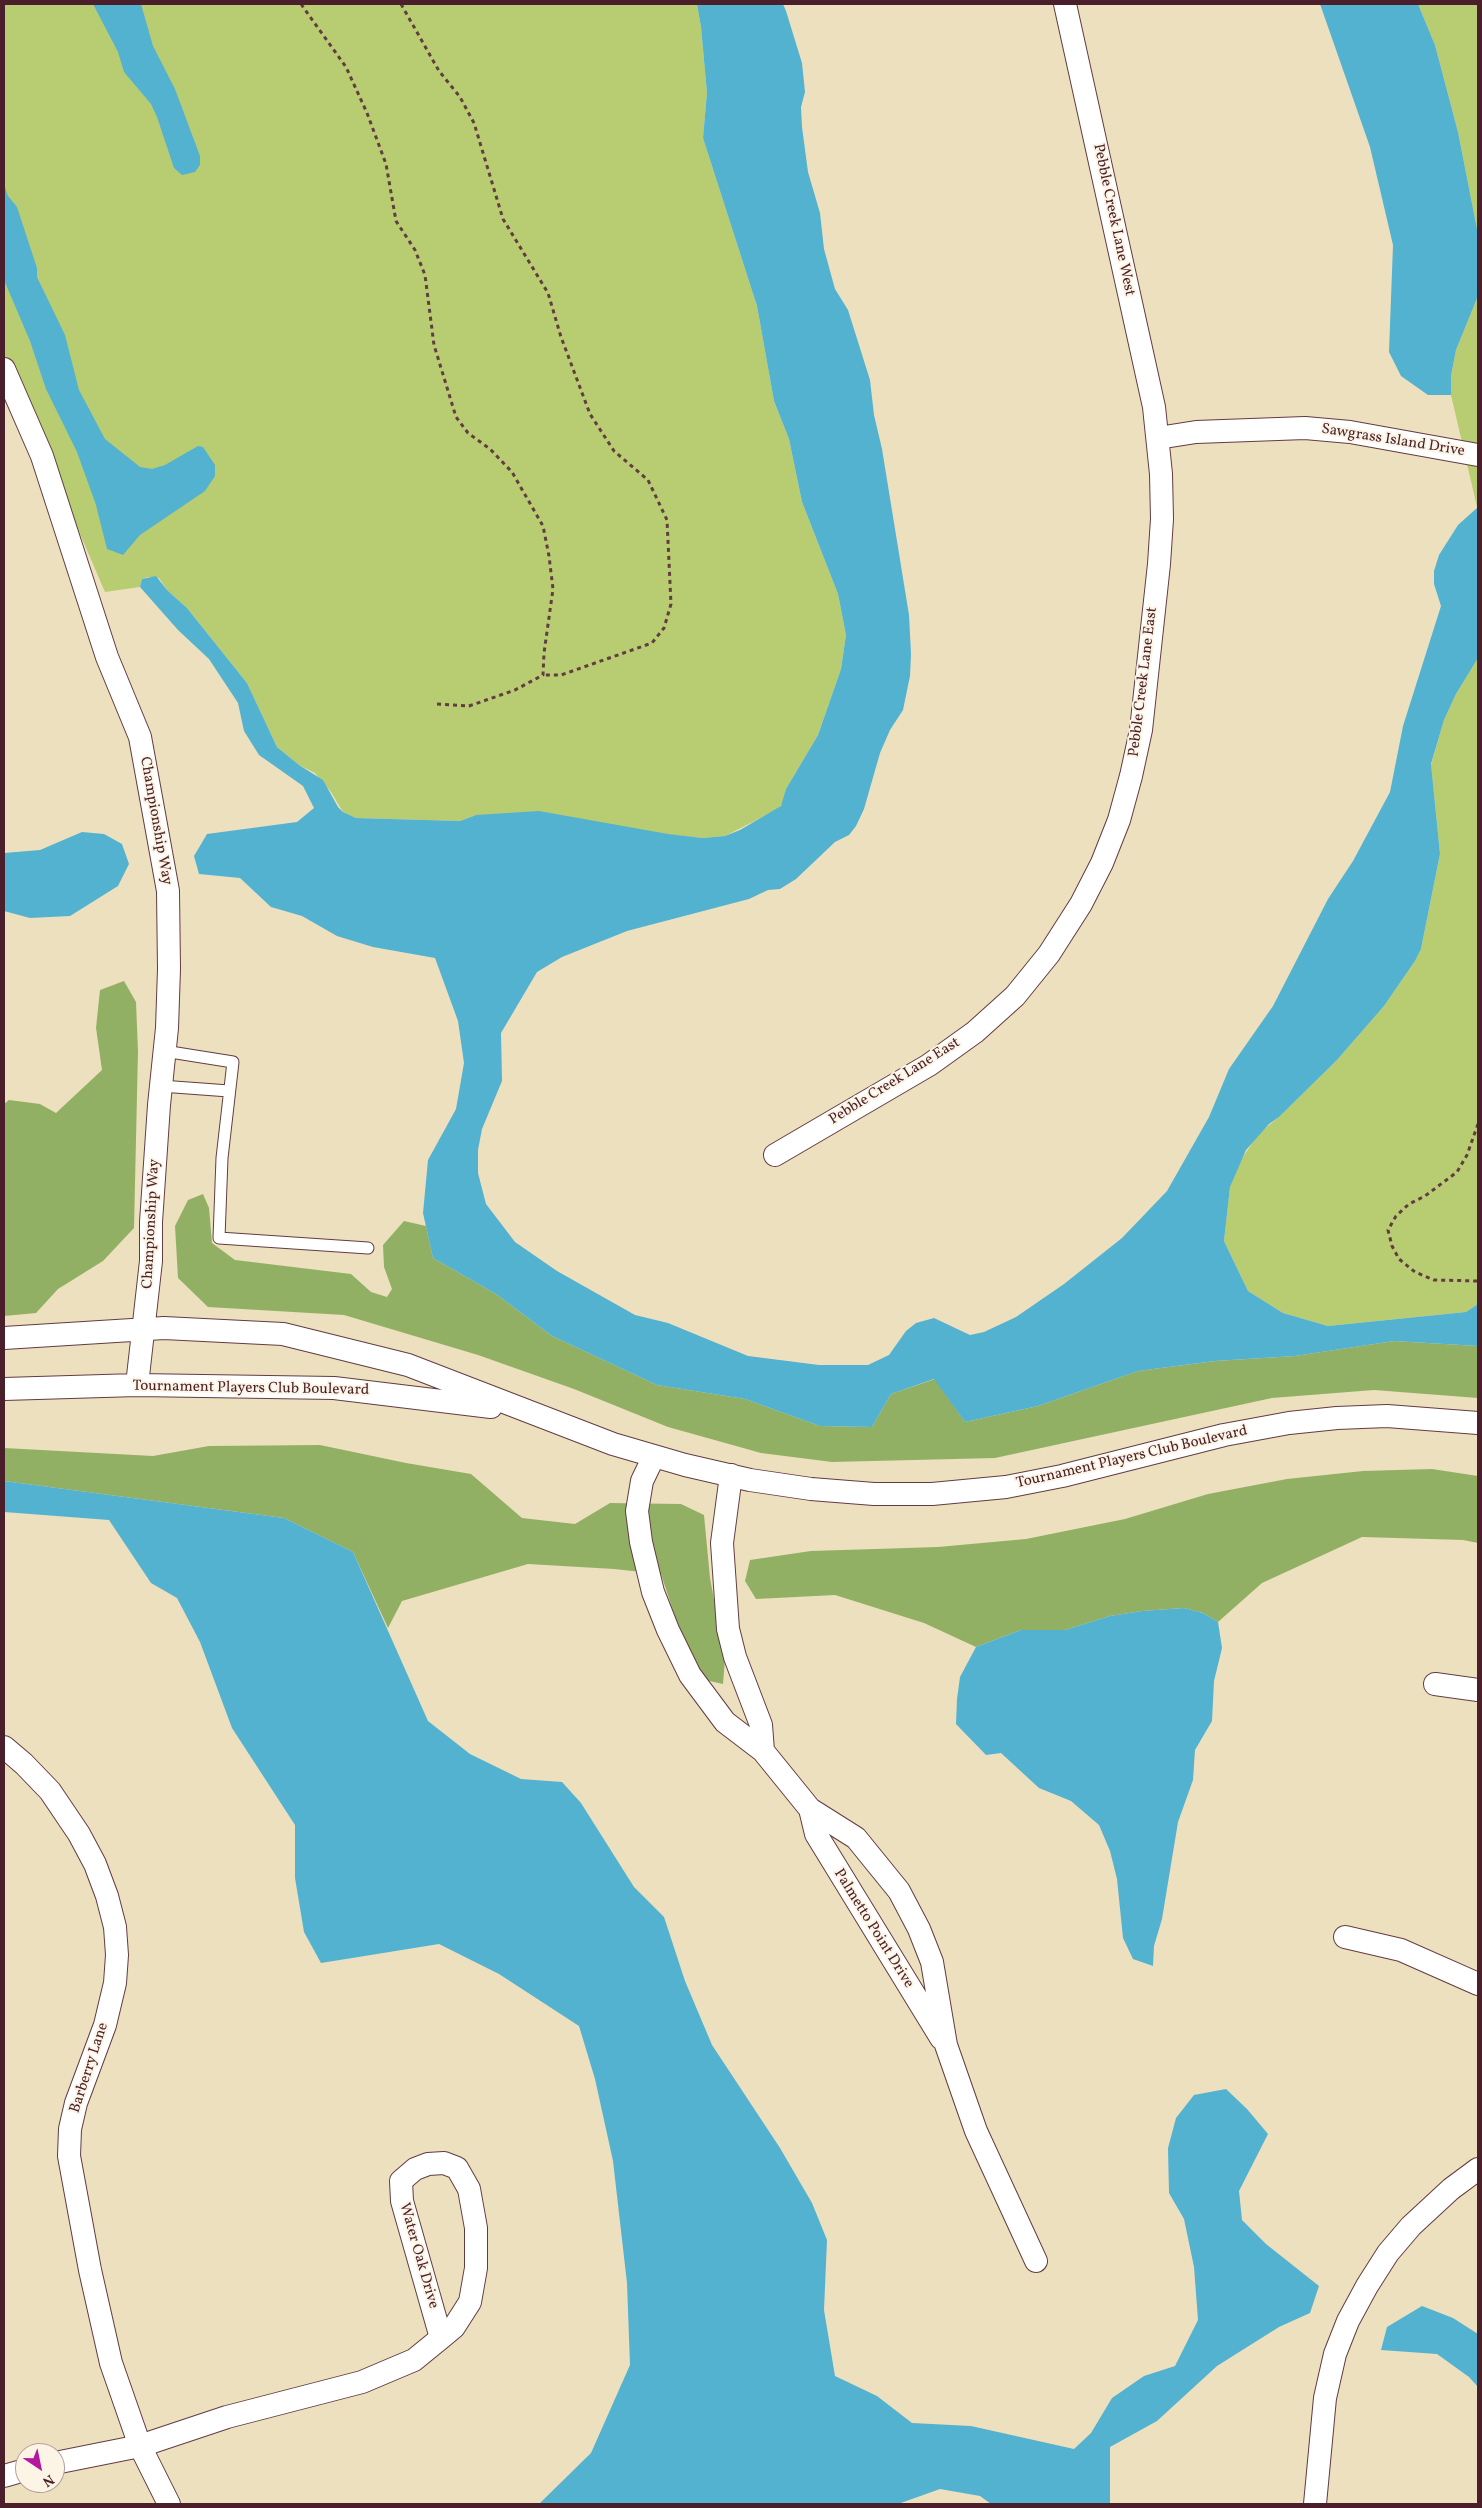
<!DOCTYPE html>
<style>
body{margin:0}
#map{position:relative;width:1482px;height:2508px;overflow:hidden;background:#ede0bf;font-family:Vollkorn,serif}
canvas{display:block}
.frame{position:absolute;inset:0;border:5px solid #4a1f2b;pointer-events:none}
.north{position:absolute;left:15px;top:2443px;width:50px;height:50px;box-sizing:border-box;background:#fcf5e5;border:1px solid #b59f9b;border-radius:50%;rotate:146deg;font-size:14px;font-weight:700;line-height:20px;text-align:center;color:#4a1f2b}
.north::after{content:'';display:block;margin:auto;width:18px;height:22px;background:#b5179e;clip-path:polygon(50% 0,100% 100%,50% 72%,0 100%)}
</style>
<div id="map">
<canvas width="1482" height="2508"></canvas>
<div class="frame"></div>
<div class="north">N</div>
</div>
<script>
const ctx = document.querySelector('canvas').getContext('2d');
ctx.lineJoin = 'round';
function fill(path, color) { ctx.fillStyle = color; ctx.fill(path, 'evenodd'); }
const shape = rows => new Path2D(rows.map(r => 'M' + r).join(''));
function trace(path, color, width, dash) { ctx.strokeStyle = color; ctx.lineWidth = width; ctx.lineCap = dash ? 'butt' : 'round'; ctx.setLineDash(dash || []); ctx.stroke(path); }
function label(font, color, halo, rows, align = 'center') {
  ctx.font = font + ' Vollkorn,serif'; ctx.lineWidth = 4; ctx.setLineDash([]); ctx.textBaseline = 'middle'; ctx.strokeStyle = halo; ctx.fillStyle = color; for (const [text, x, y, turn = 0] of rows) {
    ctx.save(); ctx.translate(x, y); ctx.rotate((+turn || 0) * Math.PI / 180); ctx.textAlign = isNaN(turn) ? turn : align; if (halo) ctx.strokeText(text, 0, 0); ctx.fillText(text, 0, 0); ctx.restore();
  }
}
fill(shape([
 [4,4,697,4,701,27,707,93,703,138,757,306,774,401,789,439,802,502,838,594,846,635,841,669,818,735,786,789,783,803,778,809,725,836,703,838,476,815,460,821,356,818,343,812,331,792,315,773,299,765,277,747,247,683,187,608,167,590,159,578,148,577,142,579,140,587,105,592,4,357],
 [1418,4,1478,4,1478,234,1458,132,1435,45],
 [1478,296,1478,507,1477,507,1451,395,1451,376,1456,350],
 [1478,658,1478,1304,1466,1312,1328,1326,1283,1313,1248,1291,1224,1241,1230,1187,1239,1163,1258,1134,1279,1117,1337,1060,1384,1006,1415,961,1421,949,1440,854,1431,765,1444,720,1456,694]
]), '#b8cd72');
fill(shape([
 [124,981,136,1002,138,1051,134,1228,103,1261,58,1289,36,1313,4,1316,4,1104,9,1100,40,1104,56,1113,102,1070,96,1028,100,990],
 [203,1194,209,1208,212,1243,235,1260,351,1274,371,1292,387,1297,392,1289,384,1267,383,1245,404,1221,426,1226,433,1258,496,1294,552,1336,657,1385,745,1399,820,1426,872,1427,891,1394,935,1379,965,1422,1038,1406,1138,1371,1215,1361,1295,1356,1394,1341,1478,1346,1478,1398,1374,1390,1272,1398,995,1458,832,1462,761,1453,668,1427,574,1389,478,1355,344,1315,208,1307,178,1278,175,1226,188,1200],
 [320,1445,406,1463,471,1474,522,1518,575,1524,610,1503,681,1504,704,1515,710,1578,725,1659,723,1684,705,1680,683,1641,661,1574,614,1569,528,1564,402,1601,388,1628,353,1552,284,1518,4,1481,4,1448,153,1456,209,1446],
 [1432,1469,1478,1476,1478,1543,1463,1540,1362,1537,1262,1583,1218,1622,1203,1613,1184,1608,1142,1611,1110,1616,1065,1630,1021,1630,976,1647,924,1623,835,1595,756,1599,745,1581,750,1560,811,1551,938,1547,1026,1539,1125,1519,1208,1494,1287,1479,1363,1471]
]), '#92b064');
fill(shape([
 [93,4,141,4,153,46,175,89,200,156,200,165,195,172,182,175,174,168,157,117,151,104,124,72,118,52],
 [697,4,783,4,786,11,802,63,805,92,801,107,802,127,808,172,820,213,824,249,835,289,848,310,870,380,874,415,882,449,909,615,911,654,910,676,903,710,890,730,880,753,864,809,856,826,849,835,835,842,796,879,780,889,768,890,749,899,627,931,562,957,537,972,501,1033,502,1081,482,1129,478,1150,478,1173,486,1204,515,1242,557,1271,635,1315,668,1323,748,1356,819,1365,868,1365,889,1355,906,1331,916,1323,934,1318,970,1335,984,1332,1016,1317,1064,1284,1122,1238,1167,1191,1209,1117,1229,1069,1273,1006,1328,899,1353,861,1390,792,1403,726,1441,606,1434,584,1434,571,1439,555,1458,525,1478,507,1478,658,1456,694,1444,720,1431,764,1440,854,1421,949,1415,961,1384,1006,1337,1060,1279,1117,1269,1124,1246,1150,1230,1187,1224,1241,1248,1291,1283,1313,1328,1326,1466,1312,1478,1304,1478,1346,1394,1341,1295,1356,1215,1361,1138,1371,1038,1406,965,1422,934,1379,891,1394,872,1427,820,1426,745,1399,657,1385,552,1336,496,1294,433,1258,423,1213,428,1160,456,1109,464,1063,458,1021,435,958,373,947,337,936,302,916,271,907,240,878,199,874,194,856,207,834,297,822,314,808,303,786,259,755,244,731,238,703,209,659,178,630,140,587,142,579,156,576,167,590,187,608,247,683,277,747,299,765,323,780,338,807,343,812,356,818,460,821,476,815,539,811,668,834,703,838,725,836,740,830,781,806,786,789,818,735,841,669,846,635,838,594,802,502,789,439,774,401,757,306,703,138,707,93,701,27],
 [1320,4,1418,4,1435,45,1458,132,1478,234,1478,296,1456,350,1451,376,1451,395,1428,395,1401,376,1389,352,1393,245,1370,147],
 [4,184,8,196,17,207,37,268,37,277,65,335,79,390,105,439,140,467,152,469,165,465,198,446,203,447,215,465,215,476,205,491,140,535,123,555,107,549,96,505,77,452,46,389,30,341,4,280],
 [82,832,104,834,122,844,129,864,118,886,70,916,30,918,4,911,4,853,40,850],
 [4,1481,284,1518,353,1552,428,1721,470,1754,521,1779,562,1782,581,1803,634,1887,664,1917,685,1981,712,2045,780,2148,812,2203,827,2240,824,2310,835,2376,877,2396,912,2423,971,2426,1074,2449,1091,2433,1112,2398,1144,2376,1175,2366,1198,2320,1194,2267,1184,2219,1169,2193,1168,2148,1176,2118,1194,2095,1226,2089,1247,2109,1268,2134,1239,2191,1242,2220,1266,2244,1319,2286,1310,2313,1279,2327,1217,2366,1157,2421,1110,2447,1110,2504,991,2504,980,2496,940,2489,898,2504,539,2504,591,2453,630,2365,627,2283,613,2161,595,2079,579,2026,499,1974,439,1944,321,1963,304,1932,295,1878,295,1825,232,1728,200,1642,177,1598,151,1583,109,1520,4,1512],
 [1184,1608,1203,1613,1218,1622,1222,1648,1214,1681,1212,1721,1195,1750,1193,1780,1178,1822,1162,1919,1154,1946,1153,1966,1133,1959,1123,1938,1117,1879,1110,1851,1099,1825,1071,1801,1039,1788,1001,1753,986,1755,956,1724,957,1699,960,1677,976,1647,1021,1630,1065,1630,1110,1616,1142,1611],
 [1422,2306,1453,2318,1478,2334,1478,2387,1469,2377,1437,2354,1381,2350,1387,2327]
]), '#52b2d0');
const service = shape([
 [164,1051,233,1062,222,1158,219,1238,368,1248],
 [161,1086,229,1091]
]);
const minor = shape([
 [4,369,42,456,107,657,140,737,168,891,169,969,167,1028,159,1105,151,1222,151,1261,137,1385],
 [1158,438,1196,432,1305,428,1350,432,1478,455],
 [775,1155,929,1065,975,1032,1015,996,1049,954,1081,904,1102,863,1119,820,1131,776,1141,730,1159,564,1162,519,1161,474,1154,407,1065,4],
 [4,1338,164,1328,283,1334,408,1365,613,1444,685,1465,750,1480,811,1489,874,1494,932,1494,1006,1487,1062,1476,1224,1435,1289,1423,1337,1418,1387,1416,1478,1423],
 [4,1389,137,1385,334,1388,491,1407],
 [654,1456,642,1481,637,1511,641,1542,653,1592,668,1630,690,1675,725,1722,763,1751,810,1809,856,1838,899,1891,919,1929,932,1962,946,2045,976,2131,1036,2261],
 [731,1475,722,1543,728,1629,735,1657,761,1725,763,1751],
 [1435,1684,1478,1690],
 [4,1747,24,1764,50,1791,79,1834,95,1864,107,1896,115,1927,117,1955,115,1983,105,2025,76,2103,70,2129,69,2156,90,2270,111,2363,140,2446,169,2504],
 [810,1809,816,1834,941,2038],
 [1345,1937,1401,1950,1478,1984],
 [55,2463,140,2446,227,2417,362,2382,414,2360,441,2338,454,2327,470,2302,476,2268,476,2228,469,2189,457,2168,444,2163,428,2164,415,2169,401,2181,402,2201,441,2338],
 [4,2476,25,2470],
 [1315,2504,1325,2398,1335,2354,1348,2321,1367,2286,1388,2253,1411,2226,1451,2189,1478,2169]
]);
trace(service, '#623c41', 13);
trace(minor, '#623c41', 24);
trace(shape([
 [301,4,346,67,367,113,386,164,396,221,415,250,425,275,434,345,456,417,468,433,490,449,512,472,543,526,549,556,553,589,544,653,543,675,515,690,469,706,437,704],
 [401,4,439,71,460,97,474,123,503,219,548,293,561,337,590,414,614,451,648,480,667,520,671,604,664,628,652,643,561,675,543,675],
 [1478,1124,1467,1155,1457,1172,1425,1196,1409,1204,1396,1216,1388,1230,1392,1246,1399,1259,1415,1272,1434,1280,1478,1281]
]), '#623c41', 3, [4, 4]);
trace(service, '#fff', 11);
trace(minor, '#fff', 22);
label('15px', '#4a1f2b', '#fcf5e5', [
 ["Pebble Creek Lane West",1113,220,78],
 ["Sawgrass Island Drive",1393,441,9],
 ["Pebble Creek Lane East",1144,682,-83],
 ["Championship Way",155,821,80],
 ["Pebble Creek Lane East",895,1082,-32],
 ["Championship Way",152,1224,-87],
 ["Tournament Players Club Boulevard",251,1389,1],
 ["Tournament Players Club Boulevard",1132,1458,-13],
 ["Palmetto Point Drive",873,1929,58],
 ["Barberry Lane",90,2068,-72],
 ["Water Oak Drive",418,2256,74]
]);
</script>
